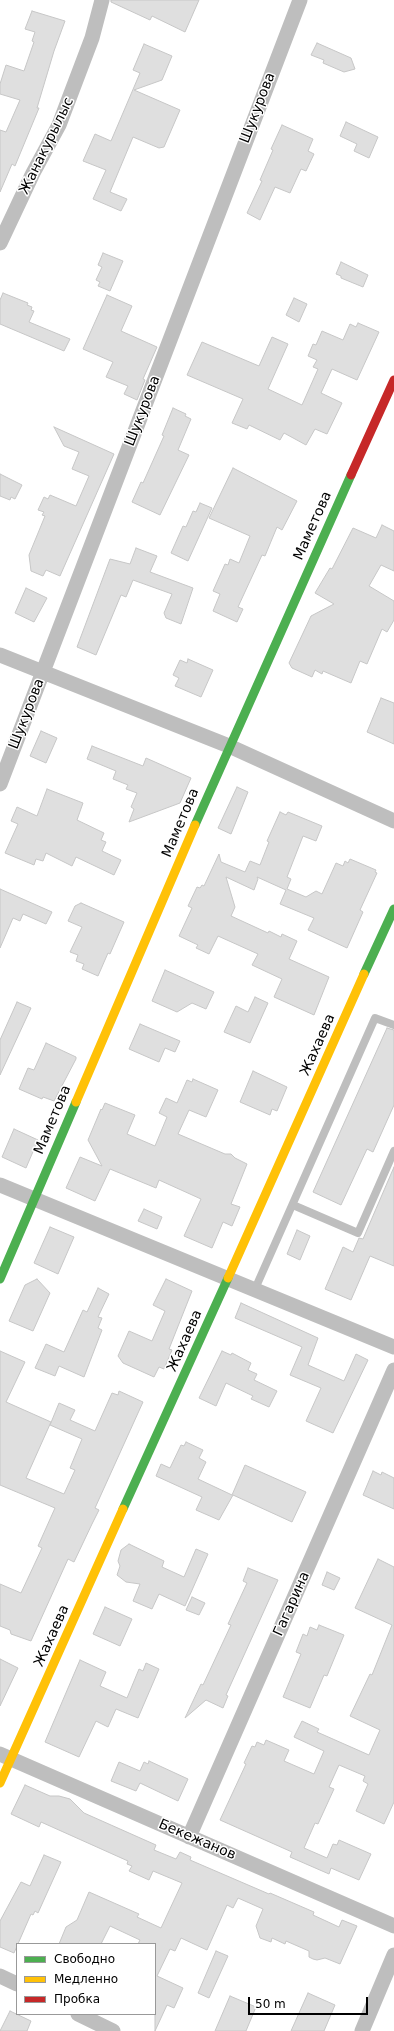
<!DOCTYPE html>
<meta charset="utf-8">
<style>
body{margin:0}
#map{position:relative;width:394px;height:2031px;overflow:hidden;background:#fff;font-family:"DejaVu Sans",sans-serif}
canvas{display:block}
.legend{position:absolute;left:16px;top:1943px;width:140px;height:72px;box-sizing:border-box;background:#fff;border:1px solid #999;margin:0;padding:5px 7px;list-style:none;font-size:12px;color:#000}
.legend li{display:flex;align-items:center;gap:8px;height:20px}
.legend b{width:20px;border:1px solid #999}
.scale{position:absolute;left:248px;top:1997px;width:120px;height:18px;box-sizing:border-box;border:2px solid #000;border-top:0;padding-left:5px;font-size:12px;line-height:14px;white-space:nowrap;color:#000;-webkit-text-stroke:3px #fff;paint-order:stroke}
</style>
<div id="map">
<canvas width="394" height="2031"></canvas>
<ul class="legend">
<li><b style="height:5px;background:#4caf50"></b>Свободно</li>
<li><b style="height:5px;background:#ffc107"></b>Медленно</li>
<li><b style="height:5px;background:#c62828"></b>Пробка</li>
</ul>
<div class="scale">50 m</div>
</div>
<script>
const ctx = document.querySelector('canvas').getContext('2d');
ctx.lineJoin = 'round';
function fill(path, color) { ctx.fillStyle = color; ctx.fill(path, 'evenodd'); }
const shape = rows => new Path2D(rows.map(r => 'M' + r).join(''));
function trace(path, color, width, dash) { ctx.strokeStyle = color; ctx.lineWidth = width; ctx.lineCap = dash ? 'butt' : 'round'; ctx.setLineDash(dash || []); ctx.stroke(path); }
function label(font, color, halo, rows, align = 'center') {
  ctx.font = font + ' "DejaVu Sans",sans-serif'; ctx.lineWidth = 3; ctx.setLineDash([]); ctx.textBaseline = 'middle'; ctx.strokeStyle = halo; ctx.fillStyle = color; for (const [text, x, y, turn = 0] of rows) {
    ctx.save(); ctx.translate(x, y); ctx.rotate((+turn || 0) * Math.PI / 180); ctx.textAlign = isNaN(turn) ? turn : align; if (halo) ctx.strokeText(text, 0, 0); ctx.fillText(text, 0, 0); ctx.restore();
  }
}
const building = shape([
 [111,0,199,0,185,32,152,16,150,20,111,2,111,0],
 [32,11,65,21,54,51,37,108,39,108,15,166,12,164,0,192,0,130,6,132,20,100,0,94,0,84,6,65,24,71,34,42,32,41,35,32,25,29,32,11],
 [317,43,351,58,355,69,344,72,323,63,324,60,311,55,317,43],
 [144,44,172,56,162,80,134,90,180,110,164,147,159,148,133,137,110,192,127,199,121,211,93,199,106,170,83,161,95,134,111,141,140,73,133,70,144,44],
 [346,122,378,137,369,158,354,151,357,144,340,136,346,122],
 [282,125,313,139,308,151,314,154,306,171,301,169,290,193,275,187,260,220,247,213,262,181,260,180,273,150,271,149,282,125],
 [103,253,123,261,110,291,98,286,100,282,96,280,102,267,98,265,103,253],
 [341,262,368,275,363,287,341,278,341,276,336,274,341,262],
 [3,293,28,303,27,305,32,307,31,310,34,311,29,322,70,339,64,351,0,324,0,300,3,293],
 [107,295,132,306,121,331,157,347,143,379,145,380,137,400,124,394,128,386,106,377,113,362,83,349,107,295],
 [294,298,307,304,299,322,286,315,294,298],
 [358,323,379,332,357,380,332,369,321,393,342,403,327,434,315,429,306,445,284,433,280,440,249,425,247,429,232,423,243,399,187,375,202,342,259,366,272,337,288,344,268,389,302,405,318,369,313,367,317,360,308,356,313,344,316,345,322,331,343,340,350,324,356,327,358,323],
 [173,408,186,414,185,416,191,419,178,450,189,455,160,515,132,502,141,482,143,483,164,436,162,435,173,408],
 [54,427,114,454,60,576,46,570,43,576,31,571,29,555,45,516,42,515,44,512,38,510,44,497,48,499,50,495,76,506,89,476,72,469,79,452,64,446,54,427],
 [233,468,297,501,282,530,277,527,265,556,262,555,238,607,243,609,237,622,213,611,220,594,213,591,225,564,228,565,230,559,239,563,250,536,209,518,233,468],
 [0,474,22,485,15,499,11,497,10,500,0,496,0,474],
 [200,503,212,508,188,561,171,553,183,526,186,527,193,511,196,512,200,503],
 [382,525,394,531,394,571,381,565,369,586,394,601,394,620,387,632,382,629,367,664,360,661,351,683,323,671,322,674,315,670,312,677,292,668,289,663,311,616,334,604,315,593,330,568,332,569,353,528,376,538,382,525],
 [136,548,157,556,150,572,193,588,181,624,166,618,164,613,172,594,133,580,126,597,121,595,96,655,77,647,110,559,130,564,136,548],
 [26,588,47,598,34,622,15,613,26,588],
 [188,659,213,670,201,697,175,686,179,678,173,675,180,660,187,663,188,659],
 [381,698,394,703,394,744,367,732,381,698],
 [41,731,57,738,46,763,30,756,41,731],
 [92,746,143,766,146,758,191,778,180,803,129,822,134,809,131,807,137,793,126,789,128,785,113,779,116,771,87,759,92,746],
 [237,787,248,792,231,834,218,828,237,787],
 [47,789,83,803,77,820,104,833,101,840,106,842,102,851,121,860,114,875,76,857,72,866,46,853,43,861,36,859,34,865,5,853,18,824,11,821,17,807,37,816,47,789],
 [280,812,286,815,288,812,322,826,316,841,303,836,287,877,291,879,287,889,306,897,316,891,322,894,336,863,343,866,345,861,348,863,350,859,376,870,375,872,377,873,360,910,363,912,347,948,308,930,314,918,280,904,286,890,257,877,258,879,254,890,226,877,235,907,231,916,268,933,269,931,281,937,282,934,297,941,289,959,329,977,314,1015,274,997,282,979,252,965,258,954,218,936,209,954,196,948,198,945,179,936,192,908,188,906,197,887,200,888,202,885,204,886,219,854,221,862,245,872,250,861,260,865,269,842,267,841,280,812],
 [0,889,52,912,46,924,23,914,20,921,13,918,0,948,0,889],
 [81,903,124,922,110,954,108,953,98,976,82,969,84,964,76,961,78,955,70,952,82,927,68,921,75,906,81,903],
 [165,970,214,992,206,1009,192,1003,177,1012,152,1001,165,970],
 [255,997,268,1003,250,1043,224,1032,236,1006,248,1012,255,997],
 [17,1002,31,1008,0,1075,0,1040,17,1002],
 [140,1024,180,1041,175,1052,165,1048,159,1062,129,1049,140,1024],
 [387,1028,394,1030,394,1105,373,1152,367,1149,341,1205,313,1192,387,1028],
 [46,1043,76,1057,76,1059,54,1101,43,1097,42,1099,19,1089,28,1068,34,1070,46,1043],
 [253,1071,287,1087,277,1111,272,1109,270,1115,240,1102,253,1071],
 [193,1079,218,1090,206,1117,189,1110,178,1134,225,1154,231,1154,235,1158,247,1164,231,1204,240,1207,232,1226,223,1222,212,1248,184,1236,201,1199,159,1180,156,1188,110,1169,95,1201,66,1188,80,1157,102,1166,88,1140,101,1109,102,1110,105,1103,135,1115,127,1134,155,1146,167,1117,159,1113,166,1098,177,1103,187,1080,192,1082,193,1079],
 [14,1129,38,1140,26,1168,2,1157,14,1129],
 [394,1167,394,1266,370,1256,351,1300,325,1289,343,1247,353,1252,359,1238,363,1239,394,1167],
 [144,1209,162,1217,157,1229,138,1221,144,1209],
 [50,1227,74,1237,58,1274,34,1263,50,1227],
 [297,1230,310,1236,300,1260,287,1254,297,1230],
 [37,1279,50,1293,33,1331,9,1321,25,1285,37,1279],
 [166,1279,192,1291,169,1349,172,1350,164,1369,159,1367,154,1377,123,1363,118,1356,129,1331,152,1341,165,1311,153,1305,166,1279],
 [98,1288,109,1294,98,1317,102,1318,98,1328,102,1330,84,1377,59,1366,55,1376,35,1368,46,1344,64,1352,83,1310,87,1312,98,1288],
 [241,1303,318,1338,308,1365,344,1381,356,1354,368,1360,333,1433,306,1421,321,1388,290,1375,302,1347,235,1318,241,1303],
 [0,1351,25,1362,6,1402,51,1422,26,1478,64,1494,75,1470,70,1468,82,1439,50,1425,59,1403,75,1410,70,1420,95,1431,112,1393,118,1395,119,1391,143,1402,95,1508,99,1510,92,1524,74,1562,68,1559,31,1641,11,1634,10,1630,0,1626,0,1584,21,1593,42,1548,38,1546,55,1508,0,1485,0,1351],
 [222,1351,231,1355,232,1353,251,1363,248,1370,257,1374,254,1380,277,1391,269,1407,251,1399,253,1396,226,1383,216,1406,199,1398,222,1351],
 [186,1442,203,1450,199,1458,206,1462,198,1479,232,1495,245,1465,306,1492,292,1522,233,1495,219,1520,196,1510,202,1497,156,1476,161,1464,170,1468,181,1445,184,1446,186,1442],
 [373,1471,381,1475,382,1472,394,1478,394,1509,363,1495,373,1471],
 [129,1544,164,1561,162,1567,184,1577,196,1549,208,1554,185,1606,159,1594,152,1609,133,1601,140,1584,126,1582,117,1575,120,1566,118,1561,121,1550,129,1544],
 [378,1559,394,1567,394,1802,384,1824,356,1811,368,1784,363,1781,365,1776,339,1765,329,1787,334,1789,318,1824,315,1823,304,1848,327,1858,333,1844,337,1845,339,1840,371,1854,359,1880,331,1868,329,1874,290,1857,292,1852,220,1820,246,1764,244,1763,252,1746,255,1747,257,1742,264,1745,266,1740,289,1750,284,1761,314,1774,324,1751,294,1737,302,1721,319,1729,317,1732,369,1755,380,1730,350,1716,370,1674,372,1675,392,1625,355,1608,378,1559],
 [248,1568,278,1580,226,1695,228,1696,223,1708,206,1700,185,1718,201,1684,203,1685,231,1625,228,1624,247,1583,243,1581,248,1568],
 [327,1572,340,1578,334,1590,322,1585,327,1572],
 [192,1597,205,1603,199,1615,186,1610,192,1597],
 [105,1607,132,1619,120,1646,93,1634,105,1607],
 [319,1625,344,1635,327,1676,324,1675,310,1708,283,1697,301,1654,296,1652,303,1634,307,1636,310,1627,317,1630,319,1625],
 [0,1659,18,1668,0,1706,0,1659],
 [80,1660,106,1672,100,1686,127,1698,139,1669,143,1671,146,1663,159,1669,138,1718,116,1709,108,1727,96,1721,79,1757,45,1742,80,1660],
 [149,1761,188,1779,178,1801,140,1783,136,1791,111,1781,119,1762,140,1771,144,1762,148,1764,149,1761],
 [25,1785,50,1796,59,1796,70,1799,84,1813,156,1845,154,1850,176,1859,180,1852,191,1857,190,1860,269,1894,270,1893,314,1912,313,1915,339,1927,342,1920,357,1926,340,1964,325,1958,317,1960,313,1959,309,1957,309,1951,286,1941,285,1944,272,1938,271,1942,260,1938,256,1926,263,1909,238,1898,233,1908,227,1905,207,1950,181,1938,175,1951,170,1949,157,1976,183,1988,174,2008,167,2005,155,2031,155,1944,138,1944,140,1940,110,1926,101,1944,59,1944,66,1927,77,1920,89,1892,139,1914,137,1917,161,1928,182,1883,153,1871,149,1880,129,1871,132,1866,127,1864,128,1861,41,1822,39,1827,11,1814,25,1785],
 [44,1855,61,1862,38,1913,35,1911,33,1915,31,1914,14,1953,0,1947,0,1921,21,1882,30,1886,44,1855],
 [216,1951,228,1956,209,1998,198,1993,216,1951],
 [308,1993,335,2005,324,2031,291,2031,308,1993],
 [230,1996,256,2007,246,2031,215,2031,230,1996],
 [10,2011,31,2021,27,2031,0,2031,10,2011]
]);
fill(building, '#dfdfdf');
trace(building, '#c7c7c7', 1);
trace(shape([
 [293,1205,358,1233,394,1151],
 [255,1289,375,1018,394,1025]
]), '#bebebe', 8);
trace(shape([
 [0,243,33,173,59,125,92,38,102,0],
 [0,655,229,746,394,821],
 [0,784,300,0],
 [0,1185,394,1347],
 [0,1754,394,1926],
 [189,1837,394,1370],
 [0,1976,17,1984],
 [78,2014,113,2031],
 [362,2031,394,1955]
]), '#bebebe', 15);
trace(shape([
 [195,825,351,475],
 [364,974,394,909],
 [0,1279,76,1102],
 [123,1509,228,1278]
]), '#4caf50', 9);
trace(shape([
 [76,1102,195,825],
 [228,1278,364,974],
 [0,1783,123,1509]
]), '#ffc107', 9);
trace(shape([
 [351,475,394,380]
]), '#c62828', 9);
label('14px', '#000', '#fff', [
 ["Шукурова",258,108,-69],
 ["Жанакурылыс",47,146,-64],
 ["Шукурова",143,411,-69],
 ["Маметова",313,526,-66],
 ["Шукурова",27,714,-69],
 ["Маметова",181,823,-67],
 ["Жахаева",318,1045,-66],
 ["Маметова",53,1120,-67],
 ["Жахаева",185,1341,-66],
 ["Гагарина",292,1604,-66],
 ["Жахаева",52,1636,-66],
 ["Бекежанов",197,1840,23]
]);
</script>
